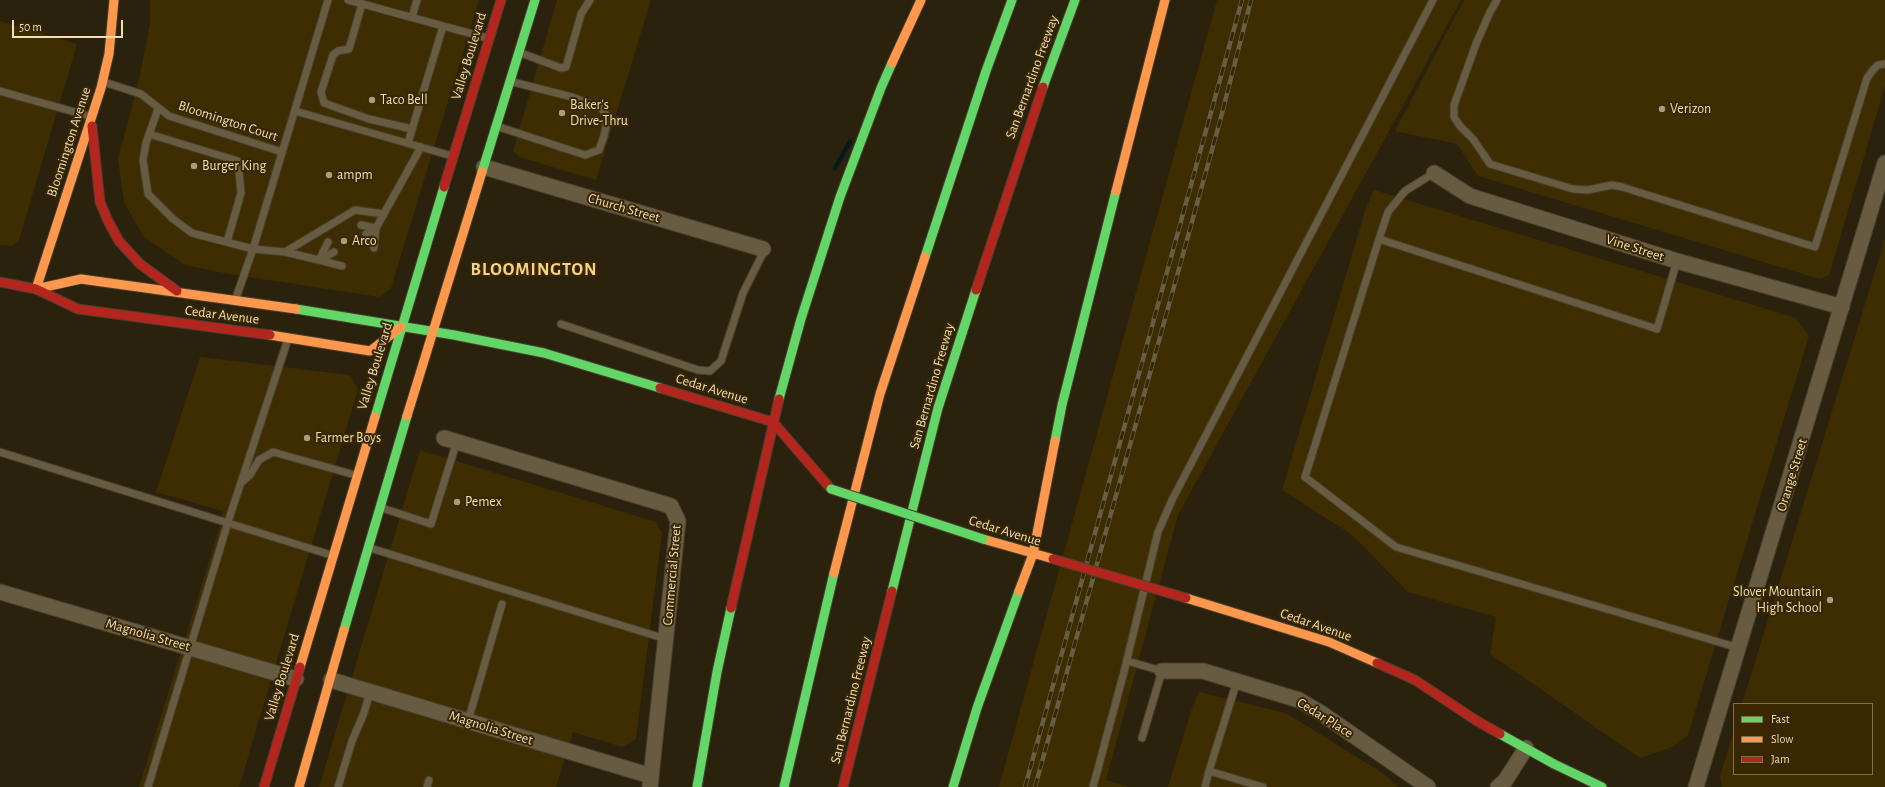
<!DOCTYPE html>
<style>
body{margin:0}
#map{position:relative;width:1885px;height:787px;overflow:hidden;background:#2b220d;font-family:"Alegreya Sans",sans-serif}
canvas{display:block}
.legend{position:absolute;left:1733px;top:703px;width:140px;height:72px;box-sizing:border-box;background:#382700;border:1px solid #82704a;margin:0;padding:5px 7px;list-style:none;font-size:12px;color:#f0deba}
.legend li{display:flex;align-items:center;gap:8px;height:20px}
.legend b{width:20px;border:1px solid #82704a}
.scale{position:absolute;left:12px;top:20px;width:111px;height:18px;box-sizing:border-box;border:2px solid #f0deba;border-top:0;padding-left:5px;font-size:12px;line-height:14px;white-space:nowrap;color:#f0deba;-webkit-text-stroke:3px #382700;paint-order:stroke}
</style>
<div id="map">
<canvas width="1885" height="787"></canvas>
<ul class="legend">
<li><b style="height:5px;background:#63d668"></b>Fast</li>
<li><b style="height:5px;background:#ff974d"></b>Slow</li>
<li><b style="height:5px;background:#b3261e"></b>Jam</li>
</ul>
<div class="scale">50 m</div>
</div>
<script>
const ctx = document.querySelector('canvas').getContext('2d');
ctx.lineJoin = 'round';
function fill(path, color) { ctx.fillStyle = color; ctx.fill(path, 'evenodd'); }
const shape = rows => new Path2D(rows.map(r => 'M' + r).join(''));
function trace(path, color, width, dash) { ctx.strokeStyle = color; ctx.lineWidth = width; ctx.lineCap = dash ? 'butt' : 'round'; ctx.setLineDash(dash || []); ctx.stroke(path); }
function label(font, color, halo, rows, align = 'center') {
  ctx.font = font + ' "Alegreya Sans",sans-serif'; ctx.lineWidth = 4; ctx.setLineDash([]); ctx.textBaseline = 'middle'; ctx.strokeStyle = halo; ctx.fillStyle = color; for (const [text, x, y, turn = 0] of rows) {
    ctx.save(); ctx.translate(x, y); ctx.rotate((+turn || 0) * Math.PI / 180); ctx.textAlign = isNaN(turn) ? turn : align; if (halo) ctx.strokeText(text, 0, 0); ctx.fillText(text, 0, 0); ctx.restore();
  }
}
fill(shape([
 [150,0,479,0,391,288,380,297,229,274,185,265,143,236,124,202,118,159,139,80,150,24],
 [557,0,651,0,596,180,519,157,513,151],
 [1217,0,1461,0,1178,515,1106,780,1129,787,999,787],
 [1464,0,1885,0,1885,86,1829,275,1820,279,1478,176,1457,144,1395,131],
 [0,21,77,44,19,240,13,246,0,245],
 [1374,190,1796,318,1809,336,1688,735,1672,747,1640,758,1490,654,1496,617,1408,592,1351,534,1282,490,1366,208],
 [1885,239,1885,787,1722,787,1720,776,1734,731,1734,774,1872,774,1872,704,1742,704],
 [200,357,350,375,358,389,239,787,139,787,220,526,223,511,156,492],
 [420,450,656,522,662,533,636,739,622,747,573,732,556,787,319,787],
 [1199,692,1286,713,1384,774,1398,787,1168,787,1191,711]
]), '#3f2d02');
trace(shape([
 [835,168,850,142]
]), '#041b1c', 4.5);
const lane = shape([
 [348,0,487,38],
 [1497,0,1490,12,1476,44,1454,105,1454,117,1460,126,1473,139,1490,164,1573,189,1588,190,1612,185,1622,187,1815,247,1867,78,1873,70,1878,65,1885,64],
 [362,4,349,49,338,51,333,55,321,92,324,103,369,119,412,129],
 [412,17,417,0],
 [521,53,561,68,566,67,581,14,590,0],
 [104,82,141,94,169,116,282,152],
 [0,91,89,116],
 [158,109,146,143,143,160,148,194,173,219,192,233,253,249,285,252,319,260,334,252],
 [295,111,452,156],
 [499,127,585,155,599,150,604,136,608,117,601,108,572,97,513,82],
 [149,134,238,161,241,193,227,242],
 [408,143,443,26],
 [361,225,376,228,374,248],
 [366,234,376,228,421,147],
 [1379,239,1388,212,1405,191,1434,173],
 [328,242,319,260,342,266],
 [285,252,355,210,384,214],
 [1677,261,1657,329,1379,239,1305,477,1396,547,1739,648],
 [236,298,253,249,328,0],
 [561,324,698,370,710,371,721,361,743,293,763,253,763,249],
 [0,452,331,555],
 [241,483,250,475,259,460,273,452,355,475],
 [382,508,431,524,457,441],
 [370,548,666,639],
 [1127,661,1162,671,1142,738],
 [1237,681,1209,771,1263,787],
 [468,721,502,604],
 [148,787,228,522,288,339],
 [338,787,352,741,364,713,370,692],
 [427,787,429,780],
 [1093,787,1124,672,1158,532,1172,500,1433,0],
 [1205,787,1209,771]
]);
const street = shape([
 [484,167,763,249],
 [1434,173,1470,196,1677,261,1842,307],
 [444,438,671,506,678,521,650,787],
 [0,592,296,679],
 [1162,671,1203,671,1299,700,1321,713,1428,787],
 [331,680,651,776],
 [1498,787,1505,781,1526,748],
 [1696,787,1885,163]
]);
const fast = shape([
 [1043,87,1075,0],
 [482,172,535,0],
 [925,257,986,71,1012,0],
 [296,309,454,335,544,353,660,388],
 [779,399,801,319,840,197,881,88,892,63],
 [375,417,444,187],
 [1055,441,1062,405,1116,191],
 [892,591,938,408,976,290],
 [344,630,407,416],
 [1500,734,1554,764,1602,787],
 [697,787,717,672,731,608],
 [784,787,834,573],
 [953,787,977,708,1019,591]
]);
const slow = shape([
 [892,63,921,0],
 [1116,191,1165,0],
 [36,289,81,279,296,309],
 [36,289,101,88,109,54,114,0],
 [270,335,370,351,401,327],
 [407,416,482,172],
 [983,539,1050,558],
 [834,573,880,394,925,257],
 [1019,591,1033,554,1055,441],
 [1186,598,1329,642,1377,663],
 [300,667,375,417],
 [299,787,344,630]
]);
const jam = shape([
 [92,126,100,202,108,221,119,241,140,264,177,291],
 [444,187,501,0],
 [0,282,36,289,78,309,270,335],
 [976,290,1043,87],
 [660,388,773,422,831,489],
 [731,608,779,399],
 [1377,663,1415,680,1477,721,1500,734],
 [264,787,300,667],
 [843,787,892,591]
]);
trace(lane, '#473f2e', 9);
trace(street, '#473f2e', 17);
trace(fast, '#473f2e', 11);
trace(slow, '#473f2e', 11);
trace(jam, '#473f2e', 11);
trace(lane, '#675c41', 7);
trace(street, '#675c41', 15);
trace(fast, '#63d668', 9);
trace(slow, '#ff974d', 9);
trace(jam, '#b3261e', 9);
const rail = shape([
 [1025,787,1242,0],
 [1035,787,1220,121,1251,0]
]);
trace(rail, '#675e48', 4.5);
trace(rail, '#382700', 3, [9]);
const fastBridge = shape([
 [831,489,983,539]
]);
const jamBridge = shape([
 [1053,559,1186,598]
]);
trace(fastBridge, '#473f2e', 11, []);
trace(jamBridge, '#473f2e', 11, []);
trace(fastBridge, '#63d668', 9);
trace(jamBridge, '#b3261e', 9);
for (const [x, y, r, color] of [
 [372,100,4,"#ab9c7d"],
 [1662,109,4,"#ab9c7d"],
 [562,113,4,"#ab9c7d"],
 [194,166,4,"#ab9c7d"],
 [329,175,4,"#ab9c7d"],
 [344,241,4,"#ab9c7d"],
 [307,438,4,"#ab9c7d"],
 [457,502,4,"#ab9c7d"],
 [1830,600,4,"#ab9c7d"]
]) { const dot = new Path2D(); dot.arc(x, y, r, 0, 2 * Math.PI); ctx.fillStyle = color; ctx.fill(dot); trace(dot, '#382700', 1.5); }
label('14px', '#f0deba', '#382700', [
 ["Valley Boulevard",469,56,-73],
 ["San Bernardino Freeway",1032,77,-70],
 ["Bloomington Court",228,121,18],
 ["Bloomington Avenue",69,142,-72],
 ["Church Street",624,208,16],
 ["Vine Street",1635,248,18],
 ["Cedar Avenue",222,315,7],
 ["Valley Boulevard",375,366,-73],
 ["San Bernardino Freeway",932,386,-74],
 ["Cedar Avenue",712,389,17],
 ["Orange Street",1792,475,-73],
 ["Cedar Avenue",1005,531,17],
 ["Commercial Street",672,575,-85],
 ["Cedar Avenue",1316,625,19],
 ["Magnolia Street",148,635,16],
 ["Valley Boulevard",282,677,-73],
 ["San Bernardino Freeway",851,700,-76],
 ["Cedar Place",1325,718,32],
 ["Magnolia Street",491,728,17]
]);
label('14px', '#f0deba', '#382700', [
 ["Taco Bell",380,100],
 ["Baker's",570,105],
 ["Drive-Thru",570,121],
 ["Verizon",1670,109],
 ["Burger King",202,166],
 ["ampm",337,175],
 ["Arco",352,241],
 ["Farmer Boys",315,438],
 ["Pemex",465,502],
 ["Slover Mountain",1822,592,"right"],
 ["High School",1822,608,"right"]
], 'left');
ctx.letterSpacing = '1px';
label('bold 18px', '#f6d387', '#382700', [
 ["BLOOMINGTON",534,270]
]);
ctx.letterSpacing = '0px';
</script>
